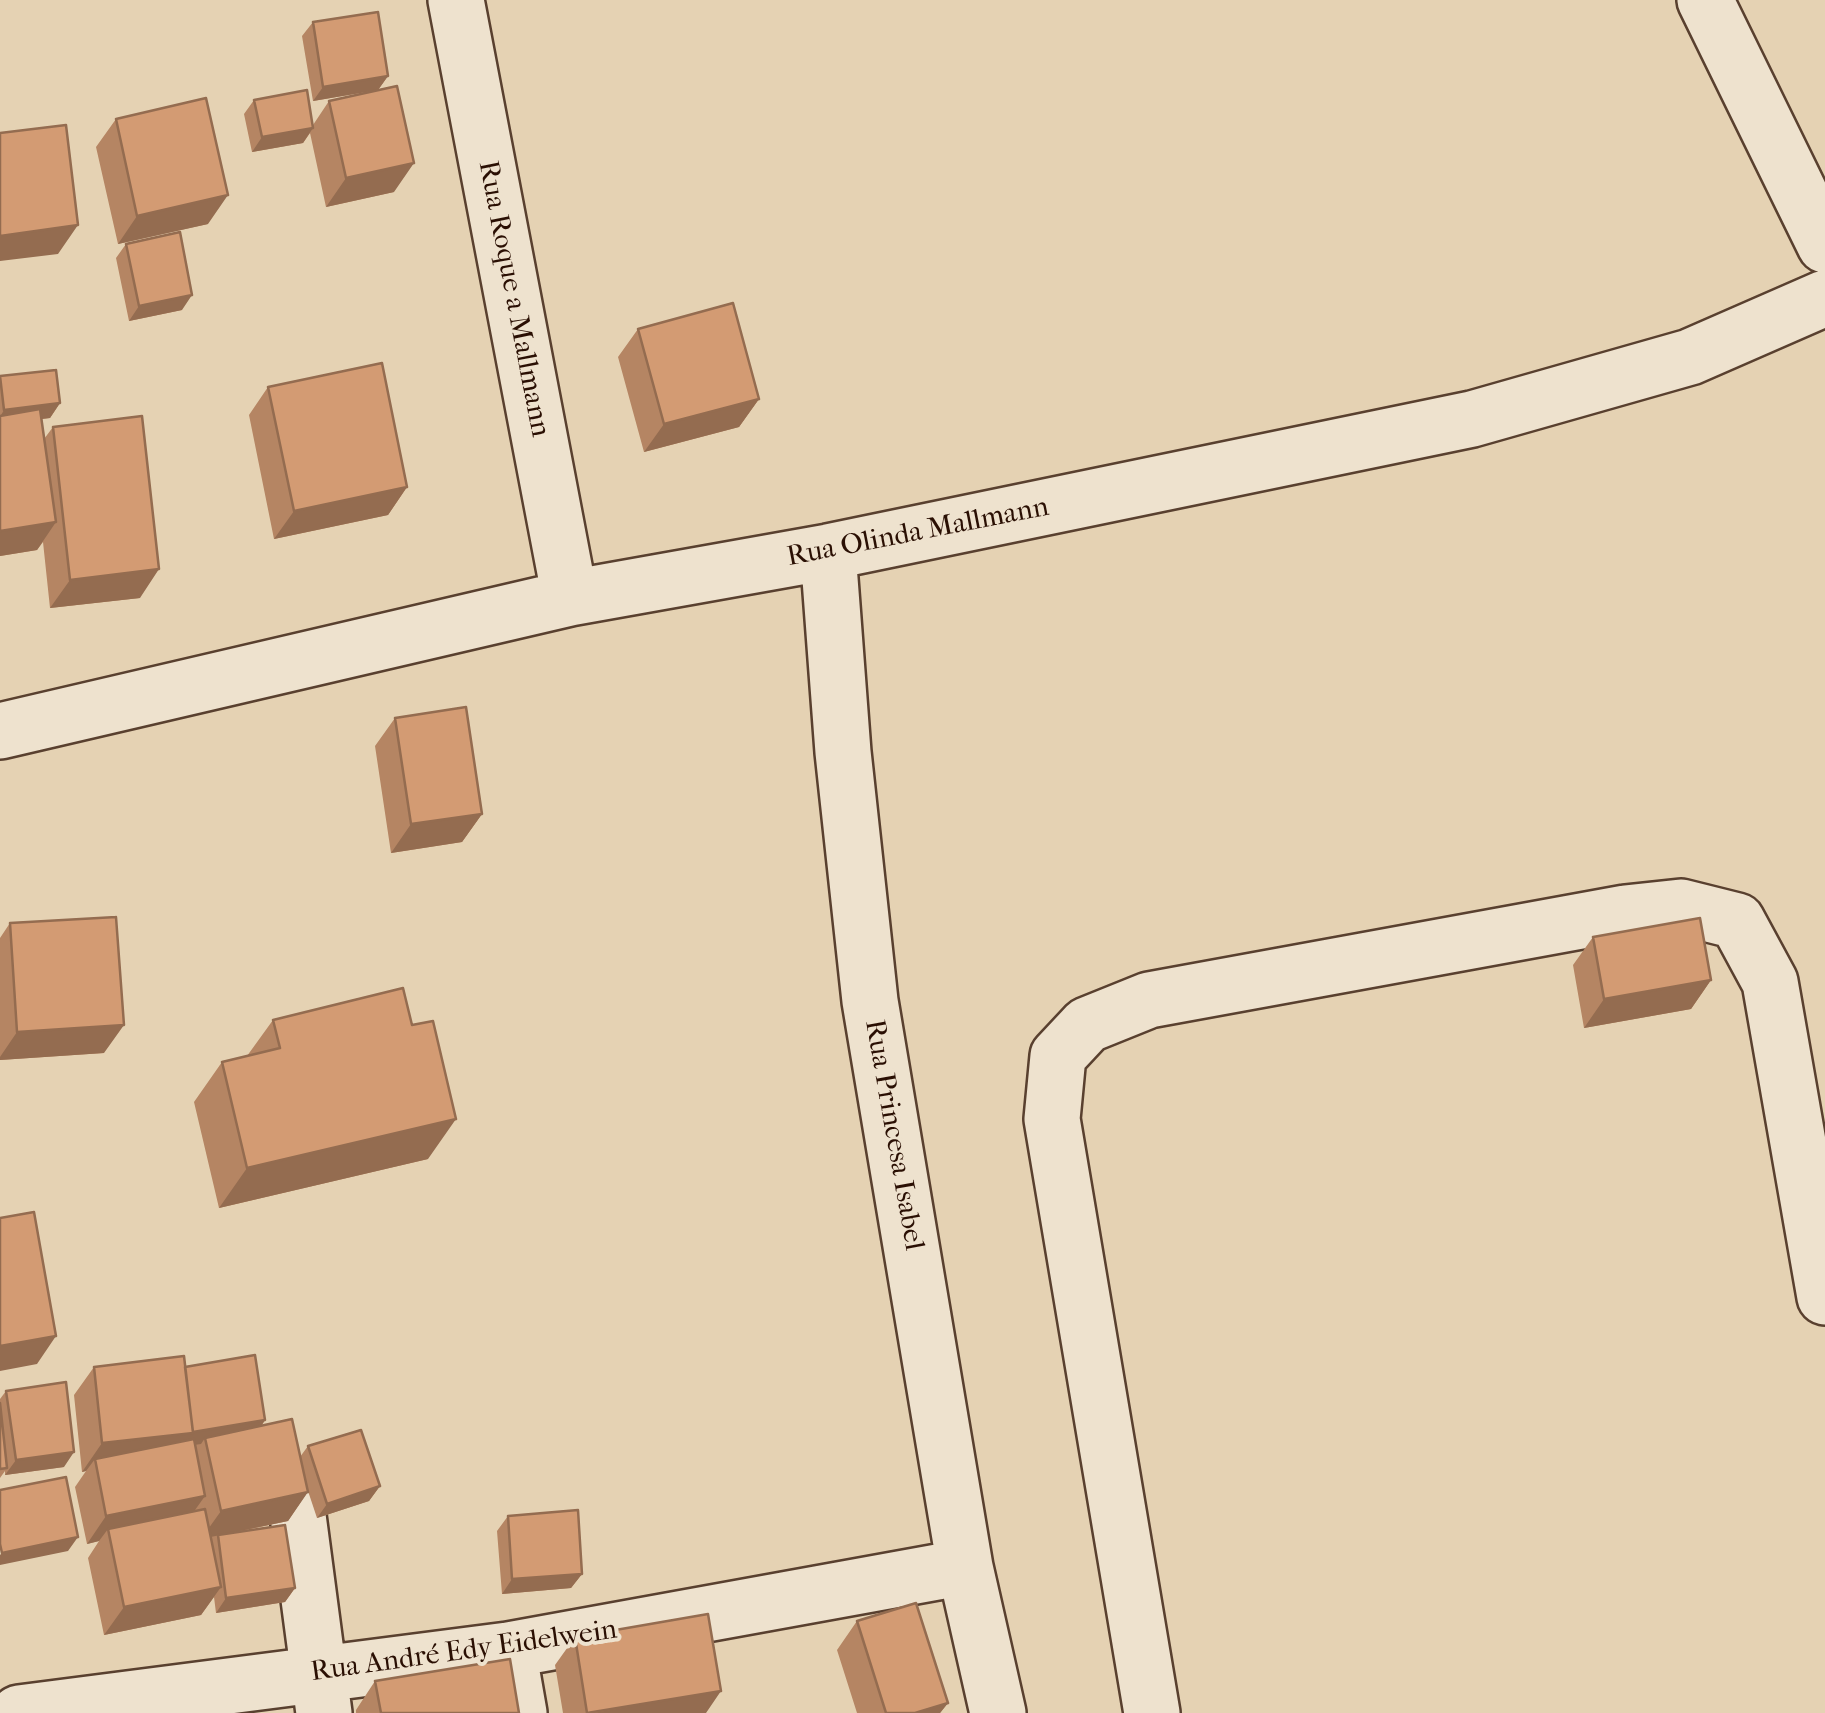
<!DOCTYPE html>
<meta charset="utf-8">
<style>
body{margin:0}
canvas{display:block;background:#e5d2b3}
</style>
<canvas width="1825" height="1713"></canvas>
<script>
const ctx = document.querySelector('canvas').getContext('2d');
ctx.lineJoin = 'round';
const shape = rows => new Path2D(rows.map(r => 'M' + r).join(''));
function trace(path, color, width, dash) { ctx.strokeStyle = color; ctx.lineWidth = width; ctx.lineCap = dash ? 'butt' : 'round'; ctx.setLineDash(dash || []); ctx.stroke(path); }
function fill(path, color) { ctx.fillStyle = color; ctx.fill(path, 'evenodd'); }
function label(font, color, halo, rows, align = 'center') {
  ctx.font = font + ' "IM FELL French Canon",serif'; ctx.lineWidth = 8; ctx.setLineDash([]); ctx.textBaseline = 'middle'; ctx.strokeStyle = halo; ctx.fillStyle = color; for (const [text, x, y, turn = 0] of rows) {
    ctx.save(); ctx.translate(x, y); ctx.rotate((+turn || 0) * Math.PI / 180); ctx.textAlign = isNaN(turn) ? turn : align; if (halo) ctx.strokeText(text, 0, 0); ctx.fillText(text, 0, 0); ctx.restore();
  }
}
const minor = shape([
 [456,0,570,598],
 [1705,0,1825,245],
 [828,552,843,752,870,1001,965,1567,998,1713],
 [0,731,570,598,828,552,1472,419,1690,357,1825,298],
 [297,1508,324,1713],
 [508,1650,519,1713],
 [19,1713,508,1650,965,1567],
 [1152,1713,1052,1119,1058,1056,1087,1025,1149,1000,1625,913,1681,907,1737,921,1770,982,1825,1297]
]);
trace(minor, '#59402f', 60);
trace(minor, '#eee2ce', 55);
fill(shape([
 [313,22,388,76,378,90,394,192,326,207,310,133,303,143,252,152,244,114,254,100,313,125,329,101,378,90,313,101,302,36],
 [116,119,208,224,118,244,96,147],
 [126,244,182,310,129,321,116,258],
 [638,329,759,399,739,427,644,452,618,357],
 [0,376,60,403,50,418,41,419,44,439,53,427,140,598,50,608,43,542,37,550,0,556],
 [268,387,407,487,388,515,274,539,249,415],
 [395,718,482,814,462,842,391,853,375,746],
 [10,923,104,1053,0,1060,0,938],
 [1593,937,1711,980,1691,1009,1584,1028,1573,965],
 [273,1020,428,1159,219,1208,194,1102,222,1062,247,1056],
 [94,1367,185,1367,265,1420,262,1425,300,1457,308,1446,380,1486,369,1501,317,1518,308,1491,288,1521,237,1532,295,1588,285,1602,216,1613,214,1597,201,1615,104,1635,88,1558,99,1541,87,1544,75,1487,86,1471,82,1472,74,1395],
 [6,1391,64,1467,5,1475,5,1471,0,1478,0,1399],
 [508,1516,582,1574,571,1588,502,1594,497,1531],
 [857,1621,948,1703,940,1713,857,1713,837,1650],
 [575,1637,706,1713,563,1713,555,1665],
 [375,1681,519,1713,356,1713,356,1710]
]), '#b58563');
fill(shape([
 [388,76,378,90,313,101,323,87],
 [313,128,303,143,252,152,262,137],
 [414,163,394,192,326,207,346,178],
 [228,195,208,224,118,244,137,216],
 [78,225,58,254,0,261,0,236],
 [192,295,182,310,129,321,139,306],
 [759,399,739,427,644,452,664,424],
 [60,403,50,418,0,424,0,417,4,410],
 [407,487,388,515,274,539,294,511],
 [56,522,37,550,0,556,0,531],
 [159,569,140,598,50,608,70,580],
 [482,814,462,842,391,853,411,824],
 [1711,980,1691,1009,1584,1028,1604,999],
 [124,1025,104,1053,0,1060,0,1057,17,1032],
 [456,1119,428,1159,219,1208,247,1168],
 [56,1336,37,1364,0,1371,0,1346],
 [265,1420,255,1435,205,1438,201,1444,95,1459,86,1471,82,1472,102,1443],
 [74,1452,64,1467,5,1475,16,1460],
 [380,1486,369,1501,317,1518,327,1504],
 [308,1492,288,1521,201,1539,221,1511],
 [205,1496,185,1524,108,1529,99,1541,87,1544,106,1516],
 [78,1537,68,1551,0,1565,0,1555,2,1553],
 [582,1574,571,1588,502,1594,512,1579],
 [221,1587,201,1615,104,1635,124,1607],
 [295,1588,285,1602,216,1613,226,1598],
 [721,1691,706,1713,593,1713],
 [948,1703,940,1713,915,1713]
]), '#946c50');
const building = shape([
 [378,12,388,76,323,87,313,22,378,12],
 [397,86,414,163,346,178,329,101,397,86],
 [307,90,313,128,262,137,254,100,307,90],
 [206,98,228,195,137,216,116,119,206,98],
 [66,125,78,225,0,236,0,133,66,125],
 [180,232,192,295,139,306,126,244,180,232],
 [733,303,759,399,664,424,638,329,733,303],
 [382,363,407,487,294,511,268,387,382,363],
 [56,370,60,403,4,410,0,376,56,370],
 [40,409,56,522,0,531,0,416,40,409],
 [142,416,159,569,70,580,53,427,142,416],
 [466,707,482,814,411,824,395,718,466,707],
 [116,917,124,1025,17,1032,10,923,116,917],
 [1700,918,1711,980,1604,999,1593,937,1700,918],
 [403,988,412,1025,433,1021,456,1119,247,1168,222,1062,280,1048,273,1020,403,988],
 [34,1212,56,1336,0,1346,0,1218,34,1212],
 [255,1355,265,1420,193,1432,185,1367,255,1355],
 [184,1356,193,1433,102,1443,94,1367,184,1356],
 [66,1382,74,1452,16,1460,6,1391,66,1382],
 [0,1403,7,1468,0,1469,0,1403],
 [292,1419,308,1492,221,1511,205,1438,292,1419],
 [361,1430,380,1486,327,1504,308,1446,361,1430],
 [194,1439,205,1496,106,1516,95,1459,194,1439],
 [66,1477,78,1537,2,1553,0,1544,0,1490,66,1477],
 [205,1509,221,1587,124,1607,108,1529,205,1509],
 [578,1510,582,1574,512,1579,508,1516,578,1510],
 [285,1525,295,1588,226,1598,218,1535,285,1525],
 [916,1603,948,1703,915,1713,886,1713,857,1621,916,1603],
 [708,1614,721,1691,587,1713,575,1637,708,1614],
 [510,1659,519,1713,381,1713,375,1681,510,1659]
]);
fill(building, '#d39b73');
trace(building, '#946c50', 2.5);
label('28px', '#2a0f03', '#eee2ce', [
 ["Rua Roque a Mallmann",513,299,79],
 ["Rua Olinda Mallmann",918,533,-11],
 ["Rua Princesa Isabel",893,1135,80],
 ["Rua André Edy Eidelwein",464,1652,-8]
]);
</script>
